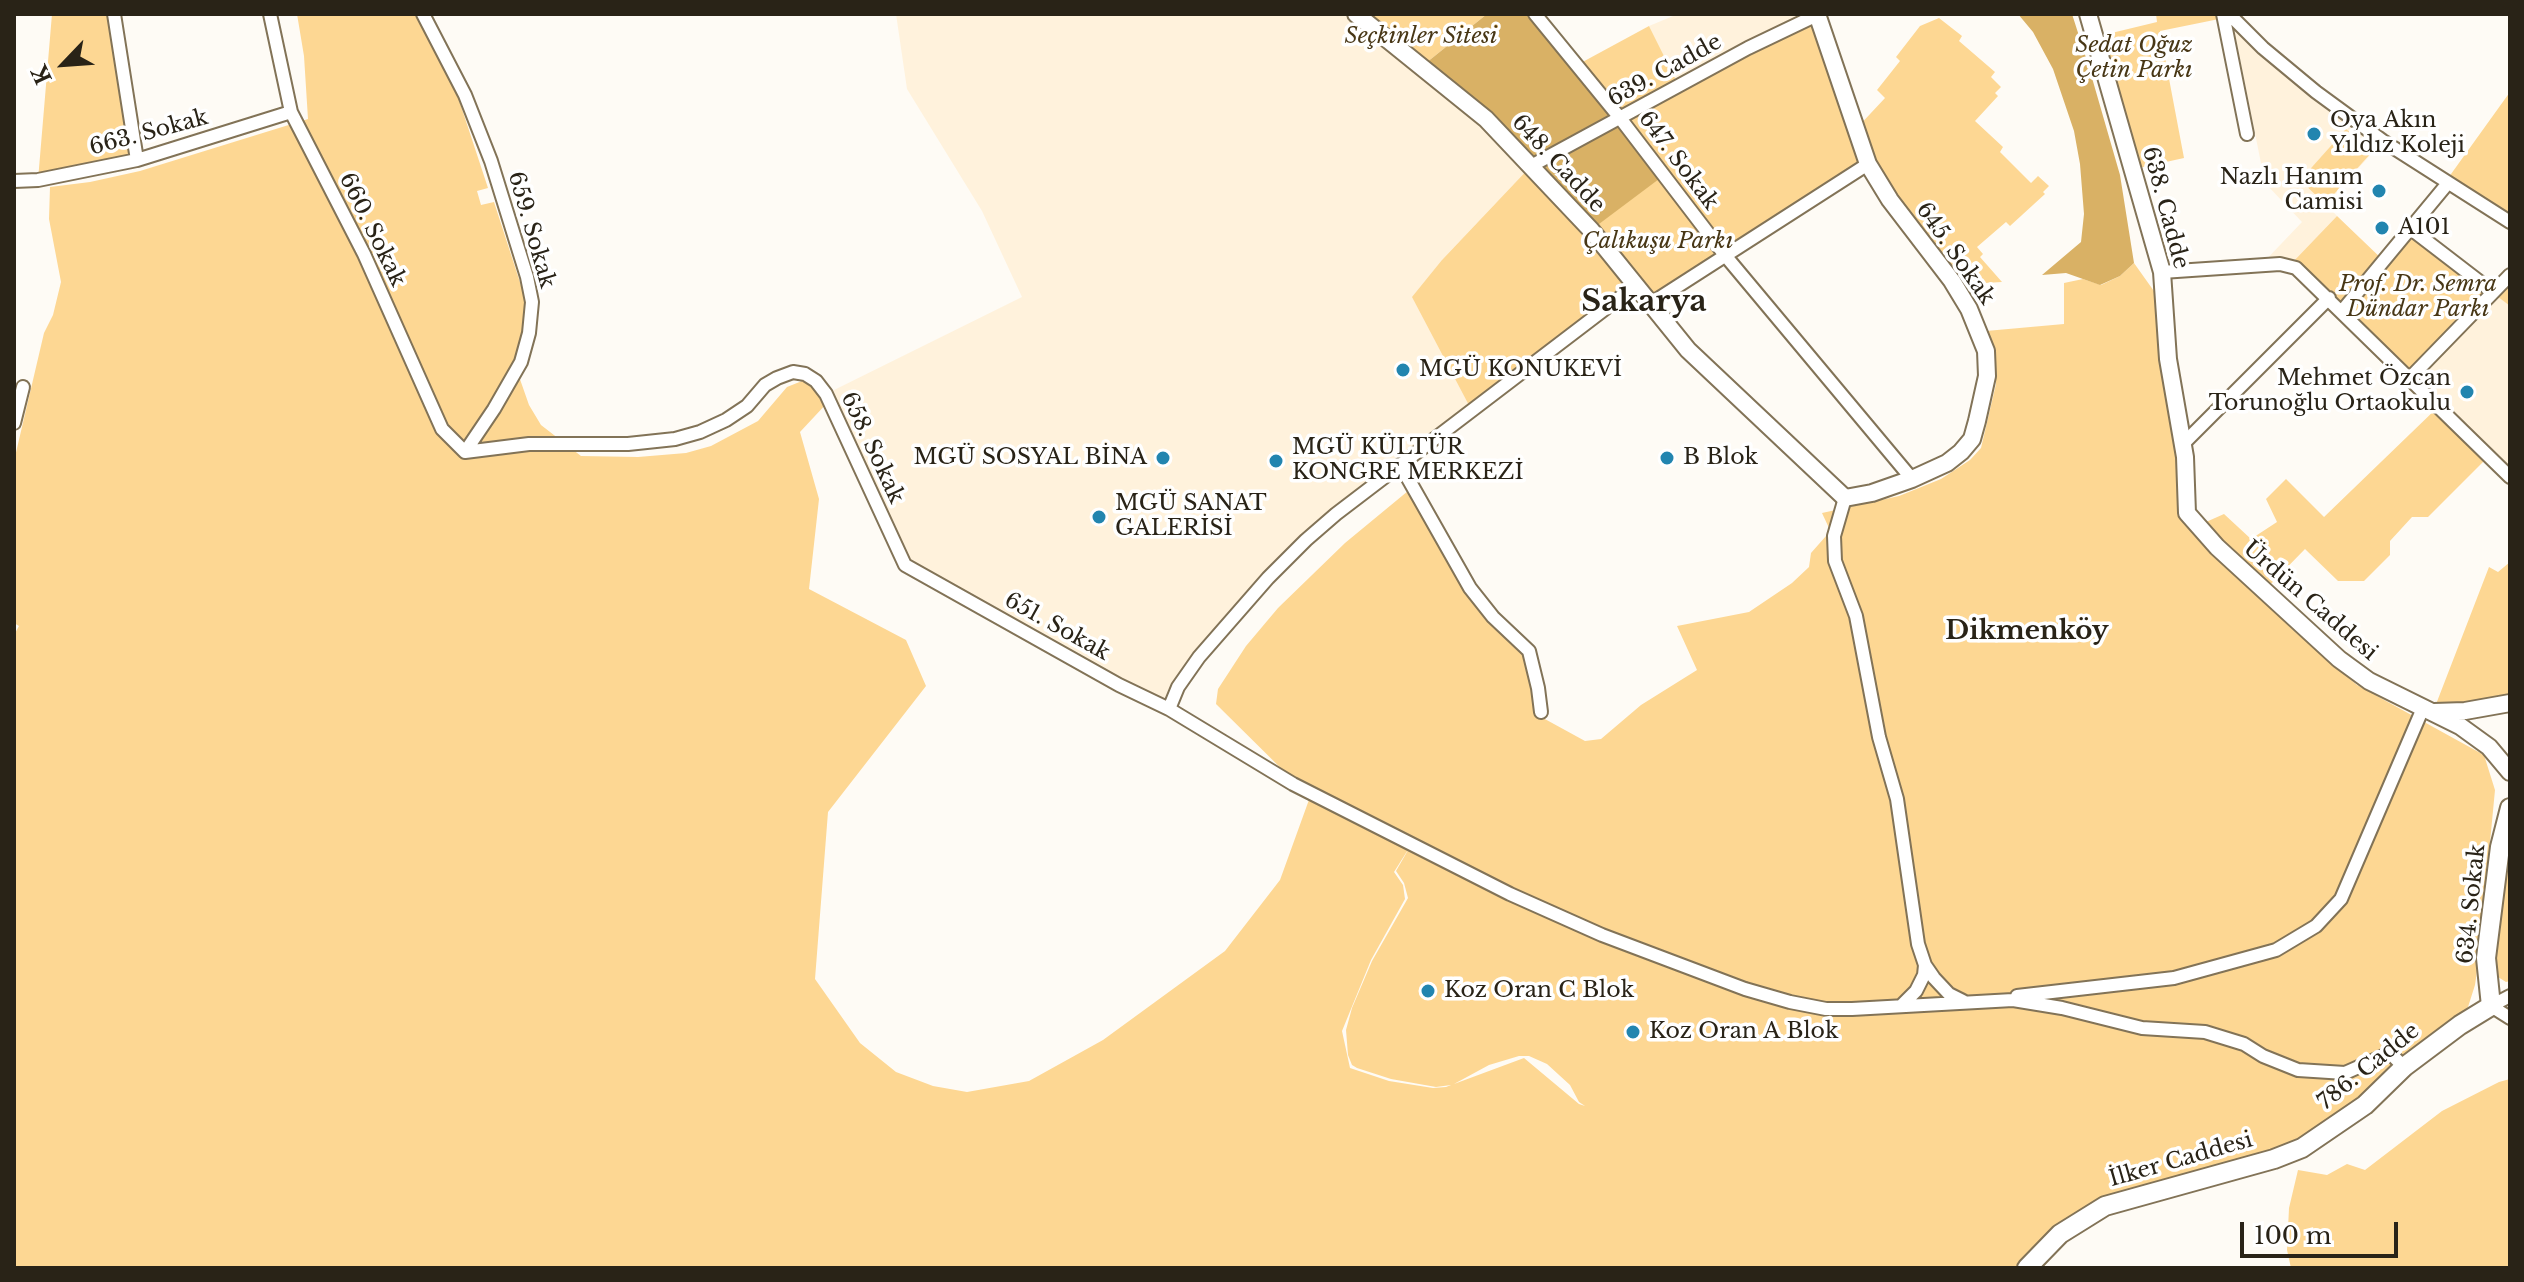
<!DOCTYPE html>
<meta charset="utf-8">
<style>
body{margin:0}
#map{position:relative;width:2524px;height:1282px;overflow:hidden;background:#fefbf5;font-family:"Libre Baskerville",serif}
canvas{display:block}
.frame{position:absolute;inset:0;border:16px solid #292317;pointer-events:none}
.north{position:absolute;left:24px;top:24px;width:80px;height:80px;-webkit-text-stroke:6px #fff;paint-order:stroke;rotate:245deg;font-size:22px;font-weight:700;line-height:32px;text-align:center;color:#292317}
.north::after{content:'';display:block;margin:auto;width:28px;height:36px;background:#292317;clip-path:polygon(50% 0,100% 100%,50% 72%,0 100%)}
.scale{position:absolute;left:2240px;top:1222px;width:158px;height:36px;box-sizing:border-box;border:4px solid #292317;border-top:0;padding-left:10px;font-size:24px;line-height:28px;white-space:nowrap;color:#292317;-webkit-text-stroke:6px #fff;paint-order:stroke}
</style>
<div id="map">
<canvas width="2524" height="1282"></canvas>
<div class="frame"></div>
<div class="north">K</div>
<div class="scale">100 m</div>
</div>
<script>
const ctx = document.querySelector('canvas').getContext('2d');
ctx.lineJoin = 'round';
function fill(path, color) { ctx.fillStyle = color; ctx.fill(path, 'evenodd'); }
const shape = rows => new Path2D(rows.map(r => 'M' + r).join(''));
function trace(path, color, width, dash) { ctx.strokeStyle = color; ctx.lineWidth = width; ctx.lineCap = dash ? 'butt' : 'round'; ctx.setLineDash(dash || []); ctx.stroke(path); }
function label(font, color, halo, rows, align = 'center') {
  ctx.font = font + ' "Libre Baskerville",serif'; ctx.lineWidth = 7; ctx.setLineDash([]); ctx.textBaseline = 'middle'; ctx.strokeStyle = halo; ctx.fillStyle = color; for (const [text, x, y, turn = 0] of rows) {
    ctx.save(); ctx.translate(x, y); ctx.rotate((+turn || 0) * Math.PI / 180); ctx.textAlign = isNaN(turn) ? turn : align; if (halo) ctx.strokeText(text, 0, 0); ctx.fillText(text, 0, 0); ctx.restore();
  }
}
fill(shape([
 [896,14,1356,14,1531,166,1442,260,1472,411,1336,514,1234,616,1169,709,905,565,826,394,1022,297,982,211,907,89],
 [1678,14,1817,14,1679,86,1649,26],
 [2229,14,2383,141,2326,204,2337,216,2290,265,2261,265,2302,222,2265,183,2236,39,2225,24],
 [2493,292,2510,306,2510,477,2410,378]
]), '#fff2dc');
fill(shape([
 [52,14,114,14,137,160,38,180],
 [297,14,418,14,459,100,488,188,477,191,481,205,494,202,528,307,529,317,515,365,529,405,541,425,581,456,638,457,686,453,711,446,758,421,787,387,802,381,813,383,828,402,800,432,819,499,809,589,906,640,926,686,828,812,815,979,860,1043,896,1072,933,1086,967,1092,1029,1081,1103,1040,1225,951,1280,880,1310,797,1216,704,1218,689,1246,646,1278,608,1345,543,1408,491,1425,512,1472,595,1530,658,1543,718,1585,741,1601,739,1641,705,1697,670,1677,626,1749,612,1792,583,1809,567,1811,553,1826,536,1829,528,1822,513,1899,496,1941,479,1970,460,1981,448,1996,384,1995,359,1986,331,2064,324,2064,283,2083,279,2101,285,2120,276,2134,263,2156,294,2161,361,2177,459,2177,483,2181,515,2209,547,2293,630,2357,685,2484,755,2495,790,2479,957,2475,985,2468,1007,2454,1024,2357,1102,2308,1137,2266,1156,2218,1164,2120,1196,2026,1268,14,1268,14,635,19,626,14,623,14,461,44,333,53,315,61,282,49,219,50,187,90,182,140,171,308,119,304,56],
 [1411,845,1396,871,1404,883,1408,898,1372,961,1352,1008,1346,1030,1348,1055,1352,1065,1357,1068,1391,1079,1436,1087,1451,1085,1446,1087,1433,1088,1389,1081,1350,1068,1342,1031,1371,960,1405,899,1403,885,1394,872],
 [1519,1056,1529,1056,1547,1064,1570,1085,1579,1102,1585,1106,1579,1104,1524,1058,1454,1084,1489,1065],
 [1356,14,1487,14,1421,67],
 [2156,14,2223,14,2224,18,2160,31,2184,158,2134,169,2095,37,2157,22],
 [1817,15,1856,129,1885,98,1877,90,1900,61,1896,57,1920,26,1939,18,1962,36,1959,41,1995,72,1991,77,2001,87,1995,93,1998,96,1975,121,2003,147,2000,152,2031,183,2038,176,2049,186,2043,192,2045,194,2010,226,2006,222,1977,247,1983,254,1980,257,2002,282,1967,284,1958,291,1868,165,1650,304,1636,286,1472,411,1412,297,1442,260,1531,166,1577,65,1649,26,1679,86],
 [2510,92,2510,222,2446,181],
 [2346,129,2372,152,2325,204,2297,177,2300,173,2304,176],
 [2337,216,2384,261,2411,229,2493,292,2510,275,2510,306,2493,293,2410,378,2290,265],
 [2439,406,2489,456,2428,517,2412,517,2390,541,2390,555,2364,581,2338,581,2305,549,2264,591,2197,526,2224,514,2251,539,2277,522,2266,499,2286,479,2324,517],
 [2510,562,2510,703,2433,712,2489,567,2498,572],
 [2510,839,2510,981,2506,982,2498,977,2495,964],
 [2510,1079,2510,1268,2291,1268,2287,1250,2289,1208,2298,1170,2327,1175,2347,1164,2365,1170,2442,1111,2499,1082]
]), '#fdd793');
fill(shape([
 [1487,14,1535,14,1663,176,1591,230,1421,67],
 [2018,14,2072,14,2088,64,2120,175,2134,263,2120,276,2100,285,2066,273,2042,275,2081,242,2084,214,2080,164,2074,131,2053,69,2033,32]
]), '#d9b165');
const minor = shape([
 [114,14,137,160],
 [270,14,291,112,364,254,442,429,465,452],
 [423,14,465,95,491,161,527,277,532,302,529,333,521,362,494,409,465,452],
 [1535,14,1620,118,1724,254,1912,479],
 [2223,14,2247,134],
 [2229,14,2263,48,2316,92,2383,141,2510,222],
 [1531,166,1748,48,1819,14],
 [14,181,38,180,137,160,291,112],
 [2411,229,2493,292],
 [2162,272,2280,264,2296,268,2510,477],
 [1650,304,1868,164],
 [2342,311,2448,183],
 [2410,378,2510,275],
 [14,423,23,387],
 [2183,444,2329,298],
 [465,452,529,444,628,444,675,439,700,432,726,420,747,406,765,385,777,378,793,372,805,374,816,381,826,394,905,565,1119,685,1169,709,1178,687,1199,657,1268,578,1306,540,1336,514,1635,286],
 [1401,466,1470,588,1493,617,1529,651,1538,688,1541,712],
 [1845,498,1834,536,1835,561,1856,616,1879,737,1897,799,1918,944,1925,965,1934,978,1949,994,1963,1001],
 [1169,709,1293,784,1510,894,1602,935,1745,989,1790,1002,1826,1009,1852,1009,2013,1000,2062,1008,2142,1028,2205,1032,2244,1044,2263,1056,2298,1070,2345,1073,2390,1053,2404,1067],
 [2017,996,2174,978,2276,950,2316,926,2341,899,2423,708],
 [1901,1006,1916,991,1924,975,1925,965],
 [2491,1006,2510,1018],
 [2491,1006,2510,996]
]);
const tertiary = shape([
 [1356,14,1486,119,1591,230,1688,350,1845,498,1872,493,1912,479,1947,463,1961,452,1972,439,1977,421,1987,376,1986,351,1969,309,1952,281,1890,200,1868,164,1817,14],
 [2088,14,2162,272,2168,359,2185,457,2187,513,2217,547,2339,659,2369,681,2460,726,2489,747,2510,772],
 [2434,712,2465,711,2510,703]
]);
const secondary = shape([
 [2027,1268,2060,1234,2105,1206,2274,1159,2302,1148,2365,1105,2404,1067,2460,1025,2491,1006,2486,958,2500,847,2510,808]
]);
trace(minor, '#827357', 16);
trace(tertiary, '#827357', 20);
trace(secondary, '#827357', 22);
trace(minor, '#fff', 12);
trace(tertiary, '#fff', 16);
trace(secondary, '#fff', 18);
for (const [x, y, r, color] of [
 [2314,134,8,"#2285af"],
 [2379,191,8,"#2285af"],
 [2382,228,8,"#2285af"],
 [1403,370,8,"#2285af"],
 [2467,392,8,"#2285af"],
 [1163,458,8,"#2285af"],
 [1667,458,8,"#2285af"],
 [1276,461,8,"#2285af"],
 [1099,517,8,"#2285af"],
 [1428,991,8,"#2285af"],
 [1633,1032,8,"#2285af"]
]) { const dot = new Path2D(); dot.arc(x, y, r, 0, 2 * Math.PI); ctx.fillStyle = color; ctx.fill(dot); trace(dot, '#fff', 3); }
label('italic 22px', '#483716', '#fff', [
 ["Seçkinler Sitesi",1421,37],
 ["Sedat Oğuz",2134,46],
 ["Çetin Parkı",2134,71],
 ["Çalıkuşu Parkı",1658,242],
 ["Prof. Dr. Semra",2418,285],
 ["Dündar Parkı",2418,310]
]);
label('22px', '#292317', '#fff', [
 ["639. Cadde",1665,71,-29],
 ["663. Sokak",149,133,-15],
 ["647. Sokak",1678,161,53],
 ["648. Cadde",1558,164,47],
 ["638. Cadde",2165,208,75],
 ["660. Sokak",372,230,64],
 ["659. Sokak",531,230,74],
 ["645. Sokak",1955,254,55],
 ["658. Sokak",872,448,65],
 ["Ürdün Caddesi",2310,601,41],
 ["651. Sokak",1057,627,29],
 ["634. Sokak",2472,904,-84],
 ["786. Cadde",2369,1067,-39],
 ["İlker Caddesi",2181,1160,-16]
]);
label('22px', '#292317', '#fff', [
 ["Oya Akın",2330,121],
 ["Yıldız Koleji",2330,146],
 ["Nazlı Hanım",2363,178,"right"],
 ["Camisi",2363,203,"right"],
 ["A101",2398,228],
 ["MGÜ KONUKEVİ",1419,370],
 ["Mehmet Özcan",2451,379,"right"],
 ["Torunoğlu Ortaokulu",2451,404,"right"],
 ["MGÜ KÜLTÜR",1292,448],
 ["KONGRE MERKEZİ",1292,473],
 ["MGÜ SOSYAL BİNA",1147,458,"right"],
 ["B Blok",1683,458],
 ["MGÜ SANAT",1115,504],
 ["GALERİSİ",1115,529],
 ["Koz Oran C Blok",1444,991],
 ["Koz Oran A Blok",1649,1032]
], 'left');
label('bold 26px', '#292317', '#fff', [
 ["Dikmenköy",2027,632]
]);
label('bold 30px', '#292317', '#fff', [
 ["Sakarya",1644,303]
]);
</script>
